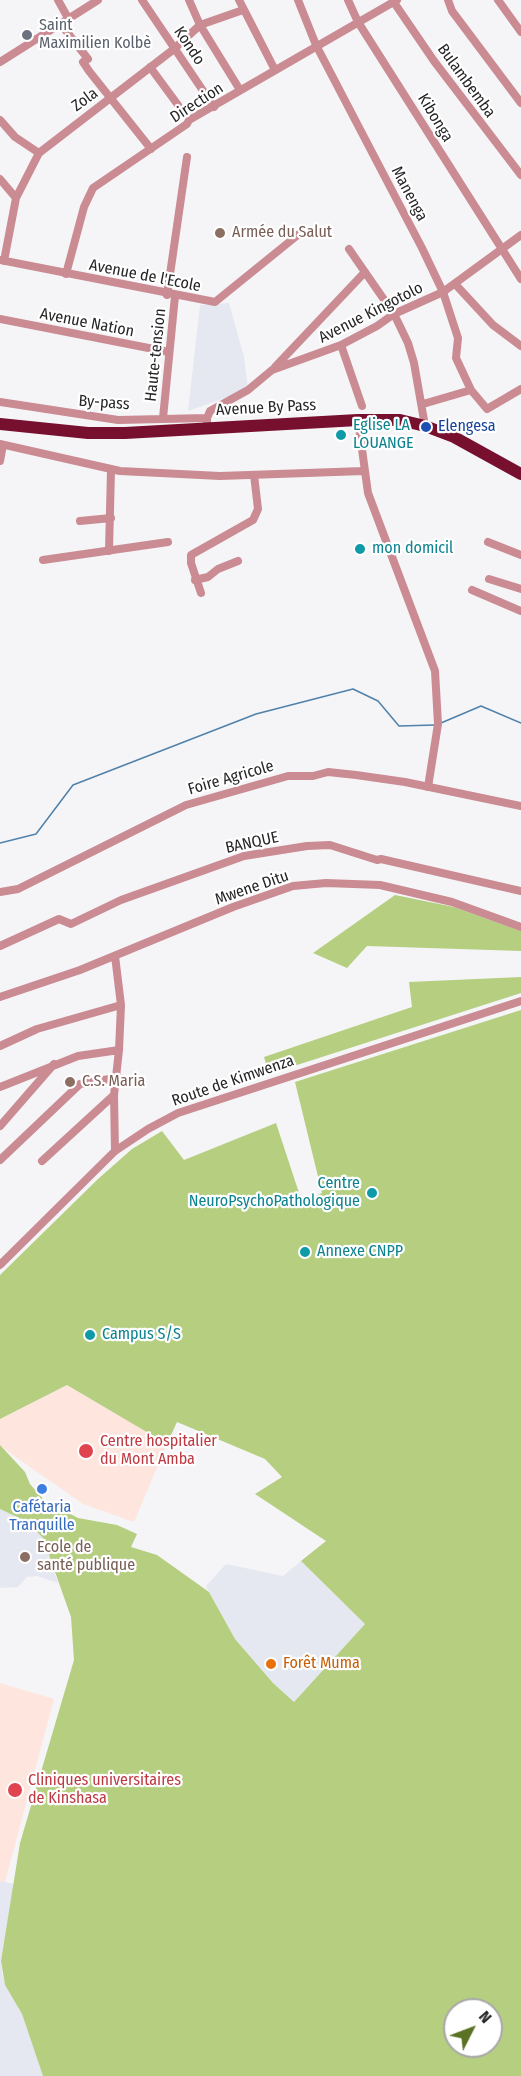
<!DOCTYPE html>
<meta charset="utf-8">
<style>
body{margin:0}
#map{position:relative;width:521px;height:2076px;overflow:hidden;background:#f5f5f7;font-family:"Fira Sans Condensed",sans-serif}
canvas{display:block}
.north{position:absolute;left:443px;top:1998px;width:60px;height:60px;box-sizing:border-box;background:#fff;border:2px solid #a8a8a9;border-radius:50%;rotate:48deg;font-size:16px;font-weight:700;line-height:24px;text-align:center;color:#262627}
.north::after{content:'';display:block;margin:auto;width:21px;height:27px;background:#5b7224;clip-path:polygon(50% 0,100% 100%,50% 72%,0 100%)}
</style>
<div id="map">
<canvas width="521" height="2076"></canvas>
<div class="north">N</div>
</div>
<script>
const ctx = document.querySelector('canvas').getContext('2d');
ctx.lineJoin = 'round';
function fill(path, color) { ctx.fillStyle = color; ctx.fill(path, 'evenodd'); }
const shape = rows => new Path2D(rows.map(r => 'M' + r).join(''));
function trace(path, color, width, dash) { ctx.strokeStyle = color; ctx.lineWidth = width; ctx.lineCap = dash ? 'butt' : 'round'; ctx.setLineDash(dash || []); ctx.stroke(path); }
function label(font, color, halo, rows, align = 'center') {
  ctx.font = font + ' "Fira Sans Condensed",sans-serif'; ctx.lineWidth = 4.5; ctx.setLineDash([]); ctx.textBaseline = 'middle'; ctx.strokeStyle = halo; ctx.fillStyle = color; for (const [text, x, y, turn = 0] of rows) {
    ctx.save(); ctx.translate(x, y); ctx.rotate((+turn || 0) * Math.PI / 180); ctx.textAlign = isNaN(turn) ? turn : align; if (halo) ctx.strokeText(text, 0, 0); ctx.fillText(text, 0, 0); ctx.restore();
  }
}
fill(shape([
 [229,303,244,357,248,390,188,411,200,305],
 [0,1509,20,1516,35,1528,43,1538,58,1583,37,1576,27,1577,18,1587,0,1588],
 [301,1561,365,1624,294,1702,273,1683,235,1639,206,1586,226,1564,283,1576],
 [0,1881,14,1884,1,1961,2,1972,5,1985,22,2014,43,2076,0,2076]
]), '#e5e8f0');
fill(shape([
 [67,1385,167,1444,134,1522,83,1504,0,1446,0,1419],
 [0,1683,54,1699,5,1882,0,1881]
]), '#fee5dd');
fill(shape([
 [395,895,454,907,521,931,521,951,367,946,347,968,313,953],
 [521,977,521,993,269,1074,264,1057,412,1007,409,982],
 [521,1010,521,2076,43,2076,22,2014,5,1985,1,1961,20,1843,74,1660,71,1617,43,1538,28,1522,0,1509,0,1445,25,1472,30,1484,43,1499,78,1518,117,1525,137,1534,131,1547,157,1555,209,1592,235,1639,273,1683,294,1702,365,1624,301,1561,326,1541,255,1494,282,1477,265,1459,177,1422,167,1444,67,1385,0,1419,0,1275,98,1179,132,1149,162,1131,184,1160,276,1123,302,1202,322,1193,295,1082],
 [455,2010,491,2010,491,2046,455,2046]
]), '#b5ce7f');
trace(shape([
 [441,723,481,706,521,723],
 [0,843,36,834,73,785,256,714,353,689,378,701,399,726,435,725]
]), '#4f81aa', 1.5);
trace(shape([
 [58,0,68,18],
 [142,0,214,107],
 [189,0,200,25,240,90],
 [239,0,275,70],
 [298,0,316,45,422,248,443,292,458,338,456,358,471,390,487,409,521,389],
 [348,0,358,22,521,279],
 [448,0,452,11,521,103],
 [498,0,521,32],
 [393,1,434,61,521,175],
 [60,23,88,59,83,62,89,71,151,149],
 [0,62,98,0],
 [150,67,178,105],
 [0,120,15,137,39,153],
 [0,179,16,198],
 [349,249,394,314,408,343,414,363,425,426],
 [0,260,215,302,299,234],
 [4,261,16,198,39,153,174,49,200,25,243,10],
 [66,274,84,207,93,188,187,124,189,120,397,0],
 [456,285,493,325,521,346],
 [167,295,187,157],
 [0,319,169,352],
 [341,345,362,406],
 [275,367,365,272],
 [0,402,118,420,207,418],
 [423,404,471,390],
 [163,418,175,296],
 [358,420,368,493,435,671,438,724,428,787],
 [207,428,207,418,210,411,248,390,272,370,341,345,377,326,394,314,443,292,521,235],
 [0,444,120,471,220,476,364,471],
 [0,461,3,445],
 [80,521,111,518],
 [488,542,521,555],
 [109,551,111,470],
 [43,560,168,542],
 [489,579,521,589],
 [195,580,208,577,218,569,238,561],
 [472,590,521,611],
 [201,593,191,563,191,555,253,520,258,509,254,475],
 [0,892,18,889,186,805,288,776,313,776,328,772,356,775,405,782,521,806],
 [0,946,59,919,71,924,121,900,244,856,307,846,330,845,377,860,381,859,521,891],
 [115,956,121,1005,119,1050,114,1095,115,1151],
 [0,997,80,970,233,907,293,886,326,883,380,885,452,902,521,927],
 [0,1046,37,1029,121,1005],
 [0,1087,78,1056,119,1050],
 [0,1126,54,1064],
 [0,1160,80,1084,115,1078],
 [42,1161,114,1095],
 [0,1265,115,1151,148,1129,178,1113,521,1001]
]), '#ca8b93', 8);
trace(shape([
 [0,424,88,433,125,433,358,420,400,420,425,426,454,437,521,474]
]), '#770f2e', 12);
for (const [x, y, r, color] of [
 [27,35,6,"#6b7280"],
 [220,233,6,"#8d6e63"],
 [426,427,6,"#1a4fb4"],
 [341,435,6,"#0f9aa8"],
 [360,549,6,"#0f9aa8"],
 [70,1082,6,"#8d6e63"],
 [372,1193,6,"#0f9aa8"],
 [305,1252,6,"#0f9aa8"],
 [90,1335,6,"#0f9aa8"],
 [86,1451,8,"#e0444e"],
 [42,1489,6,"#3f7fe0"],
 [25,1557,6,"#8d6e63"],
 [271,1664,6,"#e8710a"],
 [15,1790,8,"#e0444e"]
]) { const dot = new Path2D(); dot.arc(x, y, r, 0, 2 * Math.PI); ctx.fillStyle = color; ctx.fill(dot); trace(dot, '#fff', 2); }
label('16px', '#5b616d', '#fff', [
 ["Saint",39,26],
 ["Maximilien Kolbè",39,44]
], 'left');
label('16px', '#262627', '#fff', [
 ["Kondo",189,46,56],
 ["Bulambemba",466,81,54],
 ["Zola",85,100,-36],
 ["Direction",197,103,-33],
 ["Kibonga",435,118,59],
 ["Manenga",409,194,62],
 ["Avenue de l'Ecole",145,276,11],
 ["Avenue Kingotolo",371,313,-27],
 ["Avenue Nation",87,323,11],
 ["Haute-tension",156,355,-84],
 ["By-pass",104,403,4],
 ["Avenue By Pass",266,408,-3],
 ["Foire Agricole",231,778,-16],
 ["BANQUE",252,843,-12],
 ["Mwene Ditu",252,888,-19],
 ["Route de Kimwenza",233,1081,-19]
]);
label('16px', '#785e54', '#fff', [
 ["Armée du Salut",232,233],
 ["C.S. Maria",82,1082],
 ["Ecole de",37,1548],
 ["santé publique",37,1566]
], 'left');
label('16px', '#0d838f', '#fff', [
 ["Eglise LA",353,426],
 ["LOUANGE",353,444],
 ["mon domicil",372,549],
 ["Centre",360,1184,"right"],
 ["NeuroPsychoPathologique",360,1202,"right"],
 ["Annexe CNPP",317,1252],
 ["Campus S/S",102,1335]
], 'left');
label('16px', '#164399', '#fff', [
 ["Elengesa",438,427]
], 'left');
label('16px', '#be3a42', '#fff', [
 ["Centre hospitalier",100,1442],
 ["du Mont Amba",100,1460],
 ["Cliniques universitaires",28,1781],
 ["de Kinshasa",28,1799]
], 'left');
label('16px', '#366cbe', '#fff', [
 ["Cafétaria",42,1508],
 ["Tranquille",42,1526]
]);
label('16px', '#c56008', '#fff', [
 ["Forêt Muma",283,1664]
], 'left');
</script>
